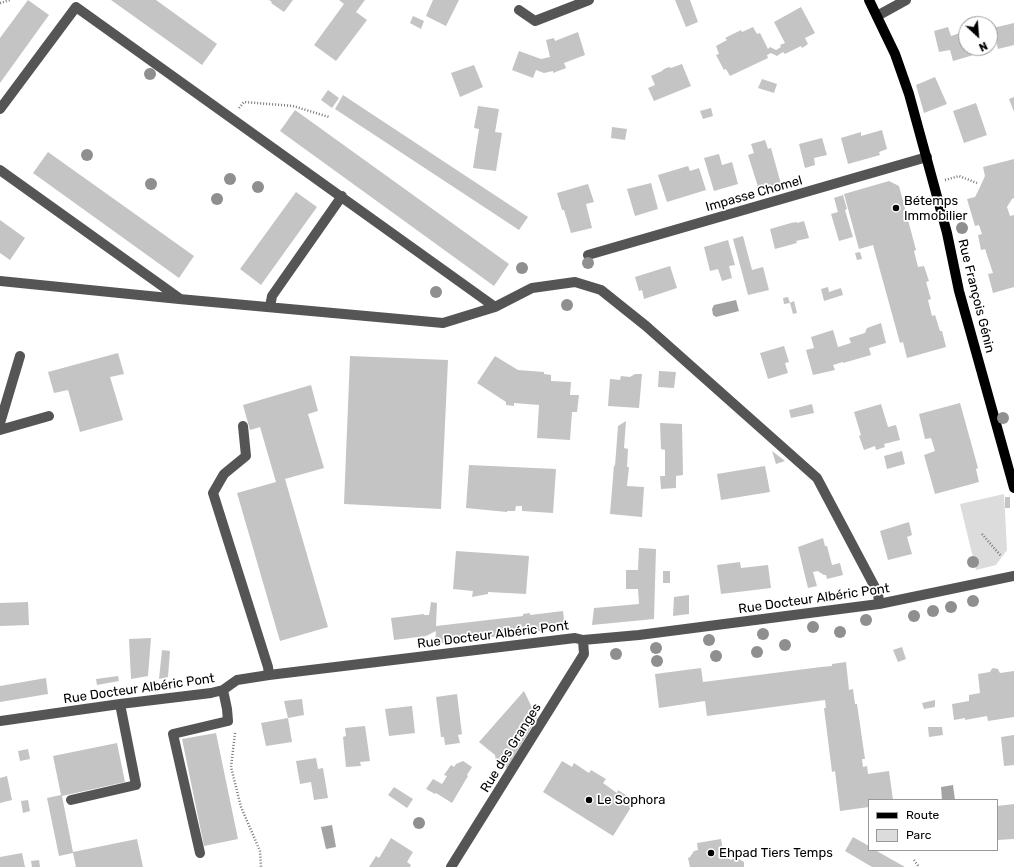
<!DOCTYPE html>
<meta charset="utf-8">
<style>
body{margin:0}
#map{position:relative;width:1014px;height:867px;overflow:hidden;background:#fff;font-family:Rubik,sans-serif}
canvas{display:block}
.legend{position:absolute;left:868px;top:799px;width:130px;height:52px;box-sizing:border-box;background:#fff;border:1px solid #999;margin:0;padding:5px 7px;list-style:none;font-size:12px;color:#000}
.legend li{display:flex;align-items:center;gap:8px;height:20px}
.legend b{width:20px;border:1px solid #999}
.north{position:absolute;left:958px;top:16px;width:40px;height:40px;box-sizing:border-box;background:#fff;border:1px solid #999;border-radius:50%;rotate:154deg;font-size:11px;font-weight:700;line-height:16px;text-align:center;color:#000}
.north::after{content:'';display:block;margin:auto;width:14px;height:18px;background:#000;clip-path:polygon(50% 0,100% 100%,50% 72%,0 100%)}
</style>
<div id="map">
<canvas width="1014" height="867"></canvas>
<ul class="legend">
<li><b style="height:5px;background:#000"></b>Route</li>
<li><b style="height:11px;background:#dcdcdc"></b>Parc</li>
</ul>
<div class="north">N</div>
</div>
<script>
const ctx = document.querySelector('canvas').getContext('2d');
ctx.lineJoin = 'round';
function fill(path, color) { ctx.fillStyle = color; ctx.fill(path, 'evenodd'); }
const shape = rows => new Path2D(rows.map(r => 'M' + r).join(''));
function trace(path, color, width, dash) { ctx.strokeStyle = color; ctx.lineWidth = width; ctx.lineCap = dash ? 'butt' : 'round'; ctx.setLineDash(dash || []); ctx.stroke(path); }
function label(font, color, halo, rows, align = 'center') {
  ctx.font = font + ' Rubik,sans-serif'; ctx.lineWidth = 3.5; ctx.setLineDash([]); ctx.textBaseline = 'middle'; ctx.strokeStyle = halo; ctx.fillStyle = color; for (const [text, x, y, turn = 0] of rows) {
    ctx.save(); ctx.translate(x, y); ctx.rotate((+turn || 0) * Math.PI / 180); ctx.textAlign = isNaN(turn) ? turn : align; if (halo) ctx.strokeText(text, 0, 0); ctx.fillText(text, 0, 0); ctx.restore();
  }
}
fill(shape([
 [1004,494,1007,550,996,565,976,570,960,504]
]), '#dcdcdc');
fill(shape([
 [736,300,739,311,716,317,713,315,712,309,714,305],
 [953,785,955,800,942,800,941,787],
 [332,825,336,847,326,849,321,827]
]), '#a3a3a3');
fill(shape([
 [28,0,49,15,0,83,0,38],
 [111,0,156,0,217,44,202,65],
 [269,0,293,0,284,12,271,3,272,2],
 [339,0,365,0,356,12,367,20,336,61,314,45,344,4],
 [433,0,459,0,446,26,426,16],
 [675,0,690,0,698,22,686,27],
 [801,7,815,33,805,38,808,44,802,48,801,46,785,54,783,52,777,56,771,53,767,55,768,58,730,76,726,69,724,70,716,55,719,54,716,46,727,40,725,38,741,30,742,32,753,27,757,34,760,33,768,49,770,47,776,50,781,47,780,45,785,43,774,22],
 [413,16,424,21,421,29,410,23],
 [1014,23,1014,45,998,49,993,28],
 [948,27,951,36,966,31,966,48,975,48,977,54,953,61,950,50,939,52,934,31],
 [578,32,585,55,564,63,566,68,553,73,553,71,544,73,536,70,533,78,512,70,519,51,541,59,550,57,546,40,554,38,555,41],
 [682,64,691,86,654,101,648,88,655,85,651,76,662,71,664,69,669,67,671,68],
 [474,65,483,87,460,97,451,73],
 [935,77,947,104,924,113,916,85],
 [762,79,777,84,774,93,758,88],
 [328,90,339,98,332,108,321,100],
 [343,95,528,217,519,230,335,109],
 [1014,97,1014,112,1009,99],
 [976,103,987,135,964,143,953,111],
 [478,106,499,109,495,132,502,133,496,171,473,168,479,129,474,128],
 [711,108,713,116,703,119,700,111],
 [295,110,509,264,494,286,280,131],
 [612,127,627,129,625,140,611,138],
 [882,130,887,149,879,152,880,155,848,164,841,138,861,132,861,136],
 [822,138,827,155,814,158,815,165,805,168,799,144],
 [765,140,768,149,771,148,781,184,759,190,748,155,754,153,751,144],
 [48,152,194,256,179,278,33,173],
 [719,154,722,165,732,162,738,184,714,191,704,158],
 [1014,159,1014,198,1012,199,1007,207,1010,216,1014,215,1014,287,993,293,988,274,993,273,985,249,981,250,978,235,982,234,979,225,975,226,967,199,975,197,980,187,985,176,983,167],
 [688,166,690,171,699,168,706,190,667,202,658,175],
 [889,181,899,186,916,250,914,251,918,267,924,266,929,281,926,282,931,299,928,300,932,316,935,315,940,331,942,331,946,347,907,358,903,342,900,343,873,245,859,249,844,194],
 [651,183,658,209,635,216,627,189],
 [588,184,594,202,586,204,592,228,571,233,564,210,562,210,557,193],
 [296,192,317,207,261,285,240,269],
 [843,195,847,209,845,210,853,237,839,241,831,214,838,212,834,198],
 [0,220,25,238,10,260,0,253],
 [804,221,809,238,796,241,797,243,775,249,770,229,791,223,797,222,797,223],
 [743,236,752,270,763,267,769,290,748,295,733,239],
 [728,240,735,265,729,266,732,278,722,281,718,269,710,271,704,247],
 [860,252,862,259,857,260,855,253],
 [670,266,677,288,644,299,642,290,639,291,635,277],
 [828,287,829,292,841,288,843,295,824,301,821,289],
 [788,297,790,303,784,304,783,298],
 [794,301,797,313,793,314,790,303],
 [881,323,886,343,869,348,871,355,843,363,843,362,833,365,835,370,813,375,806,350,814,348,811,337,833,330,838,347,851,343,849,338,865,333,867,328],
 [784,346,789,362,785,363,788,373,768,379,760,353],
 [118,353,124,374,110,377,123,420,80,432,68,390,54,393,48,372],
 [350,356,448,360,441,509,344,504],
 [495,356,518,370,544,372,544,374,551,375,551,381,571,382,570,395,579,395,577,412,572,412,570,440,537,438,539,405,514,403,514,406,506,405,506,402,477,383],
 [659,371,676,372,674,388,658,387],
 [635,374,642,374,639,408,608,406,610,379,620,380,621,376,630,377],
 [311,385,318,411,308,414,324,468,285,479,328,627,280,641,237,493,276,482,260,427,250,430,243,405],
 [960,403,978,468,976,469,979,482,935,494,924,455,935,451,931,438,925,439,919,414],
 [812,404,814,413,791,418,789,410],
 [881,404,888,427,896,425,900,440,884,444,885,447,876,450,875,446,864,450,859,436,861,435,854,412],
 [626,421,624,448,628,449,627,467,629,467,627,486,644,487,642,517,610,514,614,465,615,466,618,426],
 [660,423,682,424,683,475,676,476,676,488,661,489,660,476,665,476,665,450,661,449],
 [772,451,785,461,776,464],
 [902,451,905,464,887,469,884,456],
 [469,465,556,469,553,513,522,511,522,506,516,506,515,511,507,511,507,512,466,508],
 [765,466,770,492,721,500,717,474],
 [1005,497,1010,497,1010,508,1005,508],
 [909,522,912,535,907,537,912,554,888,560,880,531],
 [823,538,825,546,827,546,832,565,840,563,843,575,827,579,826,575,824,575,819,572,818,571,813,572,817,586,808,588,798,547],
 [639,548,656,549,654,619,592,625,594,608,639,604,638,589,626,589,626,570,638,570],
 [456,551,529,556,526,594,488,592,488,594,472,597,473,591,453,589],
 [740,562,741,568,768,565,771,588,721,594,717,565],
 [663,571,670,571,670,583,663,583],
 [689,595,689,614,673,616,674,597],
 [28,602,29,625,0,626,0,603],
 [431,602,437,603,436,626,523,616,523,614,530,613,530,615,563,611,565,628,435,644,436,631,426,636,394,640,391,618,424,614,424,615,429,615],
 [151,638,148,676,131,679,129,639],
 [902,647,906,659,898,662,893,650],
 [162,650,170,651,168,677,159,679],
 [846,662,849,690,853,689,855,704,857,704,865,759,862,759,863,767,867,766,868,774,889,771,893,800,869,800,869,807,840,811,835,771,832,772,824,708,826,708,825,700,707,716,705,701,659,708,655,674,701,668,703,682,821,667,832,666,832,664],
 [993,668,998,669,1000,673,1014,671,1014,717,988,721,987,716,965,720,965,718,954,720,952,704,969,701,969,695,980,693,978,674,990,672,991,670],
 [118,676,119,681,97,685,96,679],
 [46,678,48,694,0,702,0,686],
 [524,691,537,718,507,768,496,761,495,755,479,742],
 [457,694,462,734,458,735,460,743,445,745,444,737,441,737,436,697],
 [302,699,304,715,288,718,284,701],
 [935,700,935,707,924,709,922,703],
 [412,706,415,733,389,736,385,709],
 [288,718,292,742,266,746,261,723],
 [365,726,370,761,360,762,361,766,346,767,343,737,346,736,345,728],
 [928,727,942,727,943,735,929,737],
 [216,733,238,839,204,846,182,739],
 [1014,735,1014,765,1004,766,1001,737],
 [117,743,125,782,62,796,73,852,137,839,143,867,76,867,73,853,59,856,47,798,61,795,53,756],
 [28,749,30,759,20,761,18,751],
 [316,758,318,769,323,768,328,798,314,800,311,782,300,784,296,761],
 [463,761,472,767,467,775,468,776,452,803,436,793,435,794,426,789,433,779,442,784,447,776,444,775,451,765,454,767,456,764],
 [562,761,572,767,574,763,589,773,591,770,606,779,603,783,617,793,618,790,635,801,613,836,543,792],
 [7,776,12,800,0,803,0,778],
 [394,787,413,799,407,808,388,795],
 [28,800,30,811,23,813,21,801],
 [1014,804,1014,839,997,840,997,806],
 [853,837,869,846,869,850,875,850,905,867,872,867,845,851],
 [391,838,413,852,407,862,411,865,410,867,369,867,376,856,379,858],
 [721,839,724,855,731,860,736,857,744,862,744,867,690,867,688,858,690,857,694,851,698,850,697,843],
 [22,853,25,867,0,867,0,857],
 [39,860,40,867,32,867,31,861]
]), '#c4c4c4');
trace(shape([
 [0,3,10,0],
 [239,108,244,102,293,106,329,117],
 [945,180,959,176,977,183],
 [982,534,1001,556],
 [235,733,231,767,241,807,260,851,261,867],
 [914,860,919,867]
]), '#777', 2.5, [1, 2]);
trace(shape([
 [519,10,535,21,589,0],
 [877,16,906,0],
 [0,109,76,7,495,307],
 [0,170,179,298],
 [588,255,927,157],
 [0,281,179,299,443,323,495,307,532,288,575,282,601,290,646,326,817,478,878,593,879,604],
 [270,307,272,296,342,196],
 [0,423,20,356],
 [243,426,246,456,224,474,213,493,268,667,269,675],
 [0,430,49,416],
 [0,721,120,704,211,693,223,690,237,680,269,675,575,638,583,640,639,635,879,604,1014,576],
 [71,800,136,785,120,704],
 [200,853,173,734,228,721,227,709,223,690],
 [451,867,584,654,583,640]
]), '#555', 10);
trace(shape([
 [869,0,895,54,909,94,947,233,959,291,1014,488]
]), '#000', 10);
ctx.fillStyle = '#8f8f8f';
for (const [x, y] of [
 [150,74],
 [87,155],
 [230,179],
 [151,184],
 [258,187],
 [217,199],
 [962,228],
 [588,263],
 [522,268],
 [436,292],
 [567,305],
 [1003,418],
 [973,562],
 [973,601],
 [951,607],
 [933,611],
 [914,616],
 [866,620],
 [813,627],
 [840,632],
 [763,634],
 [709,640],
 [785,645],
 [656,648],
 [757,652],
 [616,654],
 [716,656],
 [657,661],
 [419,823]
]) { ctx.beginPath(); ctx.arc(x, y, 6, 0, 2 * Math.PI); ctx.fill(); }
for (const [x, y, r, color] of [
 [896,208,4,"#000"],
 [589,800,4,"#000"],
 [711,853,4,"#000"]
]) { const dot = new Path2D(); dot.arc(x, y, r, 0, 2 * Math.PI); ctx.fillStyle = color; ctx.fill(dot); trace(dot, '#fff', 1.5); }
label('13px', '#000', '#fff', [
 ["Impasse Chomel",754,194,-16],
 ["Rue François Génin",976,296,76],
 ["Rue Docteur Albéric Pont",814,599,-8],
 ["Rue Docteur Albéric Pont",493,635,-7],
 ["Rue Docteur Albéric Pont",139,689,-8],
 ["Rue des Granges",511,748,-58]
]);
label('13px', '#000', '#fff', [
 ["Bétemps",904,201],
 ["Immobilier",904,216],
 ["Le Sophora",597,800],
 ["Ehpad Tiers Temps",719,853]
], 'left');
</script>
